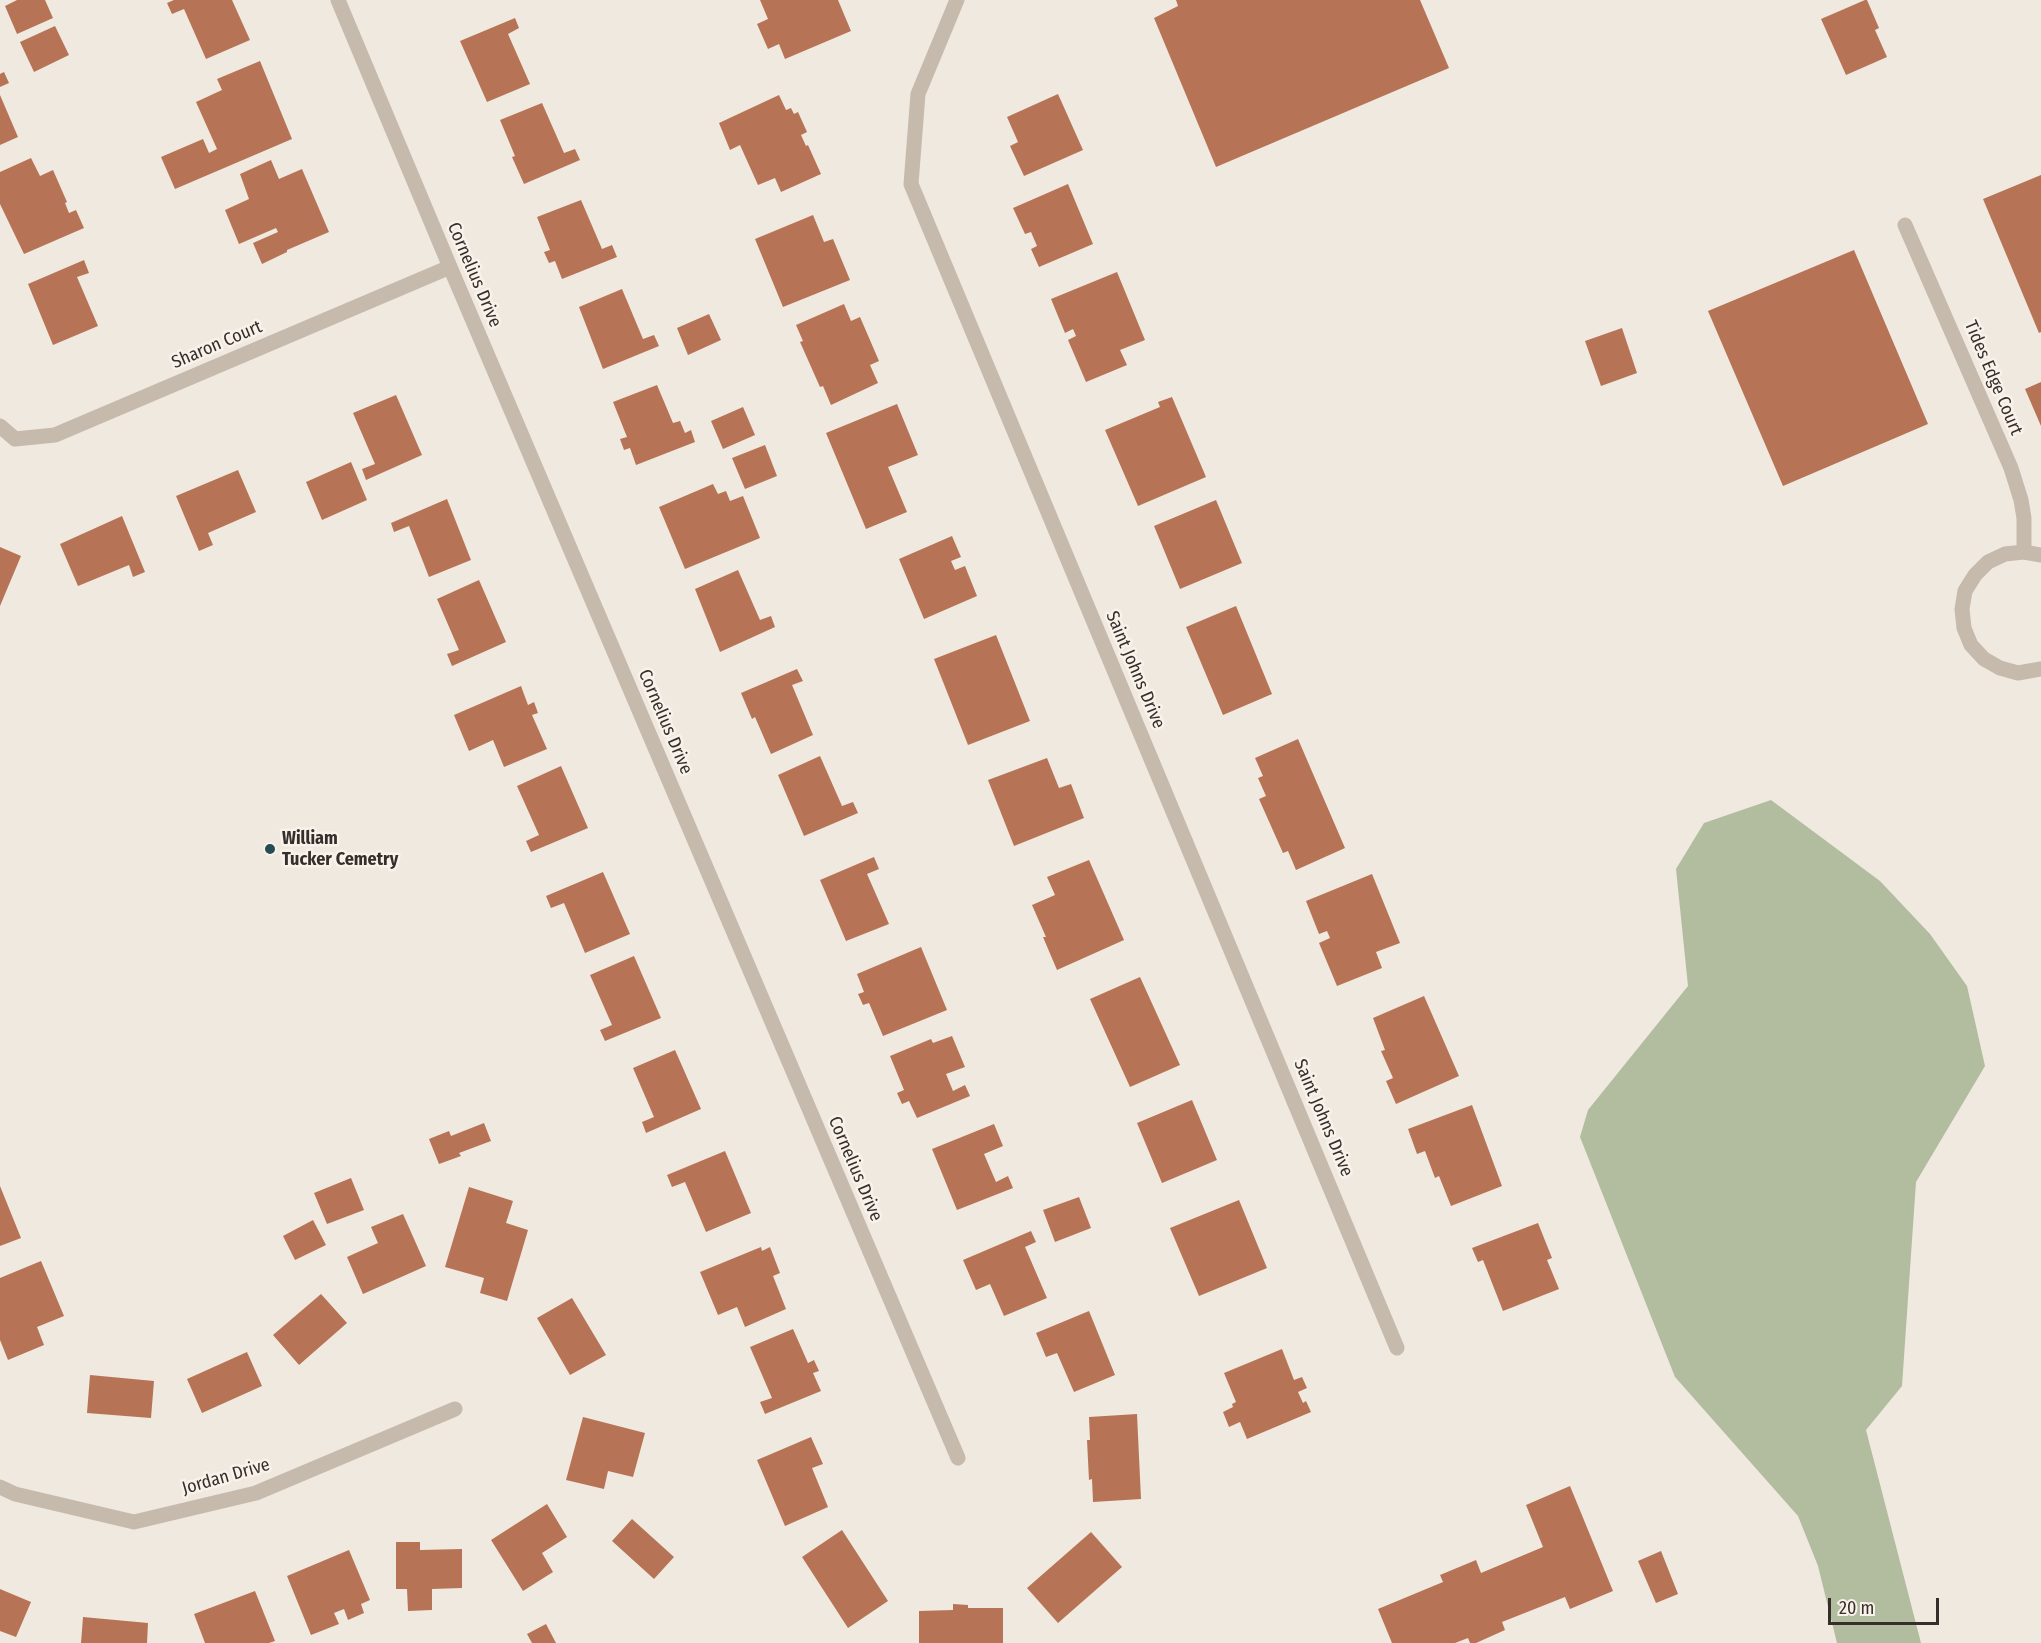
<!DOCTYPE html>
<style>
body{margin:0}
#map{position:relative;width:2041px;height:1643px;overflow:hidden;background:#f0e9df;font-family:"Fira Sans Condensed",sans-serif}
canvas{display:block}
.scale{position:absolute;left:1828px;top:1598px;width:111px;height:27px;box-sizing:border-box;border:3px solid #352e2a;border-top:0;padding-left:8px;font-size:18px;line-height:21px;white-space:nowrap;color:#352e2a;-webkit-text-stroke:4px #f8f2ea;paint-order:stroke}
</style>
<div id="map">
<canvas width="2041" height="1643"></canvas>
<div class="scale">20 m</div>
</div>
<script>
const ctx = document.querySelector('canvas').getContext('2d');
ctx.lineJoin = 'round';
function fill(path, color) { ctx.fillStyle = color; ctx.fill(path, 'evenodd'); }
const shape = rows => new Path2D(rows.map(r => 'M' + r).join(''));
function trace(path, color, width, dash) { ctx.strokeStyle = color; ctx.lineWidth = width; ctx.lineCap = dash ? 'butt' : 'round'; ctx.setLineDash(dash || []); ctx.stroke(path); }
function label(font, color, halo, rows, align = 'center') {
  ctx.font = font + ' "Fira Sans Condensed",sans-serif'; ctx.lineWidth = 5; ctx.setLineDash([]); ctx.textBaseline = 'middle'; ctx.strokeStyle = halo; ctx.fillStyle = color; for (const [text, x, y, turn = 0] of rows) {
    ctx.save(); ctx.translate(x, y); ctx.rotate((+turn || 0) * Math.PI / 180); ctx.textAlign = isNaN(turn) ? turn : align; if (halo) ctx.strokeText(text, 0, 0); ctx.fillText(text, 0, 0); ctx.restore();
  }
}
fill(shape([
 [1771,800,1880,881,1930,934,1967,986,1985,1066,1916,1182,1902,1386,1866,1430,1921,1643,1837,1643,1818,1566,1798,1516,1675,1377,1580,1137,1588,1110,1688,986,1676,869,1704,823]
]), '#b2bda0');
fill(shape([
 [17,0,45,0,53,18,17,34,5,6],
 [174,0,232,0,250,40,206,59,184,9,172,14,167,3],
 [760,0,838,0,851,31,785,59,779,44,768,49,757,24,768,19],
 [1176,0,1420,0,1449,68,1216,167,1154,18,1178,6],
 [1865,0,1867,0,1879,28,1875,30,1887,57,1846,75,1821,19],
 [515,18,519,28,508,34,530,84,487,102,460,41],
 [55,26,69,55,34,72,20,42],
 [260,61,292,139,175,189,161,157,203,139,209,153,217,149,196,102,222,90,217,79],
 [4,72,9,83,0,87,0,74],
 [1058,94,1083,150,1024,176,1010,146,1018,142,1007,117],
 [0,95,18,137,0,145],
 [779,95,786,110,791,108,794,114,798,112,807,132,801,135,806,146,808,145,821,174,781,192,775,178,758,185,740,145,730,150,719,123],
 [542,103,564,153,575,149,580,160,524,184,512,157,515,156,500,120],
 [31,158,40,176,53,170,67,202,65,203,69,213,76,210,84,228,24,254,0,204,0,172],
 [271,160,279,179,302,169,329,232,287,250,287,252,262,264,253,243,278,232,276,228,239,244,225,210,249,199,240,174],
 [2041,175,2041,332,2039,333,1983,199],
 [1068,184,1093,244,1039,267,1031,249,1037,246,1031,232,1025,234,1013,208],
 [581,200,602,249,612,245,617,257,562,279,555,261,549,263,544,252,550,250,537,217],
 [813,215,824,242,833,239,850,280,783,307,755,239],
 [1854,250,1928,424,1783,486,1708,311],
 [84,260,89,273,77,277,98,326,53,345,28,284],
 [1117,272,1145,340,1120,350,1127,365,1086,382,1068,340,1076,336,1073,329,1065,333,1051,299],
 [622,289,643,339,654,335,659,346,603,369,579,307],
 [844,304,851,321,860,317,879,361,870,365,878,383,831,405,823,386,820,387,800,342,803,341,796,325],
 [709,314,721,340,688,355,677,328],
 [1622,328,1637,373,1601,386,1585,341],
 [2041,382,2041,426,2025,389],
 [657,385,673,423,680,421,685,433,691,430,695,442,636,465,630,448,624,450,620,439,627,437,613,402],
 [396,395,422,455,366,480,362,469,375,464,353,413],
 [1172,397,1206,477,1138,506,1105,430,1160,407,1158,402],
 [897,404,918,455,888,467,907,512,866,529,826,433],
 [743,407,755,435,723,449,711,421],
 [765,445,777,476,745,489,732,458],
 [351,462,367,500,322,520,306,482],
 [238,470,256,512,208,533,213,545,199,551,176,496],
 [713,484,718,494,726,491,730,501,743,496,760,538,685,569,659,507],
 [447,499,471,560,429,577,409,526,394,532,391,523],
 [1216,500,1242,563,1180,589,1154,526],
 [122,516,145,572,133,577,129,565,78,586,60,544],
 [952,536,961,557,951,561,955,570,965,566,977,596,924,619,899,559],
 [0,547,21,556,0,606],
 [738,570,760,620,771,616,775,627,720,652,695,589],
 [479,580,506,642,452,666,447,654,459,650,437,599],
 [1236,606,1272,694,1223,715,1186,627],
 [996,635,1030,721,968,745,934,659],
 [797,669,803,681,792,685,813,735,771,754,755,717,752,719,741,693],
 [521,686,528,705,534,702,538,713,532,715,547,749,504,767,493,740,469,751,454,715],
 [1298,739,1345,848,1296,870,1288,851,1283,853,1259,799,1266,796,1258,778,1263,776,1255,758],
 [820,756,842,806,853,802,858,813,804,836,778,775],
 [1047,758,1059,788,1071,784,1084,818,1014,846,988,780],
 [561,766,588,828,531,852,526,841,539,835,517,786],
 [874,857,879,869,867,874,889,924,846,941,820,880],
 [1089,860,1124,940,1057,970,1043,937,1046,937,1032,905,1055,895,1047,877],
 [603,872,630,934,585,953,564,903,551,908,546,896],
 [1372,874,1400,943,1376,952,1382,968,1337,986,1319,943,1330,938,1327,931,1319,934,1306,901],
 [921,947,947,1010,883,1036,869,1003,863,1005,858,994,864,992,857,974],
 [634,956,661,1018,605,1041,600,1030,612,1025,590,975],
 [1140,977,1180,1065,1130,1087,1090,999],
 [1424,996,1459,1076,1396,1104,1386,1081,1393,1078,1381,1051,1385,1050,1373,1018],
 [952,1036,965,1067,946,1074,953,1091,965,1085,970,1096,917,1118,909,1101,902,1104,897,1093,904,1090,890,1056,931,1039,933,1043],
 [675,1050,701,1109,646,1133,642,1122,654,1117,633,1068],
 [1192,1100,1217,1160,1162,1183,1137,1123],
 [1472,1105,1502,1186,1451,1206,1439,1176,1435,1178,1425,1151,1417,1154,1408,1129],
 [484,1123,491,1141,459,1153,461,1156,439,1164,429,1139,449,1131,451,1136],
 [994,1124,1003,1146,984,1154,996,1182,1008,1176,1013,1188,957,1210,932,1149],
 [725,1151,751,1213,706,1232,685,1182,672,1187,667,1175],
 [351,1178,364,1210,327,1224,314,1193],
 [0,1186,21,1238,0,1246],
 [469,1187,513,1201,506,1223,528,1230,507,1301,480,1293,484,1278,445,1267],
 [1079,1197,1091,1228,1055,1242,1043,1210],
 [1239,1200,1267,1268,1199,1296,1170,1228],
 [403,1214,426,1266,363,1294,347,1257,378,1243,371,1227],
 [313,1220,326,1245,295,1260,283,1236],
 [1538,1223,1552,1258,1547,1260,1559,1289,1503,1311,1483,1260,1478,1262,1472,1248],
 [1031,1231,1036,1242,1025,1247,1047,1298,1004,1316,990,1284,976,1290,963,1260],
 [761,1247,762,1251,770,1247,780,1273,773,1276,786,1309,745,1327,737,1307,718,1315,700,1272],
 [41,1261,64,1316,37,1327,44,1345,8,1360,0,1340,0,1278],
 [321,1294,347,1323,299,1365,273,1335],
 [572,1298,606,1355,570,1375,537,1318],
 [1089,1311,1115,1375,1074,1392,1057,1353,1046,1357,1036,1333],
 [793,1329,808,1363,814,1360,819,1371,813,1373,821,1391,765,1414,760,1402,772,1398,750,1347],
 [1282,1349,1294,1380,1302,1377,1307,1388,1298,1392,1303,1403,1306,1401,1311,1412,1247,1439,1240,1422,1229,1427,1223,1412,1233,1407,1232,1404,1236,1402,1224,1373],
 [247,1352,262,1386,202,1413,187,1379],
 [90,1375,154,1381,151,1418,87,1413],
 [1137,1414,1141,1499,1093,1502,1092,1479,1089,1480,1087,1440,1090,1440,1089,1417],
 [583,1417,645,1433,633,1477,608,1471,604,1489,566,1480],
 [811,1437,823,1464,812,1468,828,1507,785,1526,757,1460],
 [1570,1486,1613,1591,1570,1609,1565,1597,1502,1622,1505,1630,1476,1643,1470,1643,1468,1638,1455,1643,1392,1643,1378,1609,1443,1582,1440,1575,1476,1560,1481,1573,1543,1547,1526,1505],
 [547,1504,567,1537,542,1553,553,1572,523,1591,491,1540],
 [632,1519,674,1557,654,1579,612,1541],
 [842,1530,888,1601,848,1628,802,1557],
 [1091,1532,1122,1567,1058,1623,1027,1588],
 [396,1542,420,1542,420,1550,462,1549,462,1588,432,1589,432,1610,408,1611,407,1589,396,1589],
 [349,1550,370,1600,361,1604,364,1613,348,1620,344,1609,334,1613,339,1624,311,1635,287,1576],
 [1661,1551,1678,1594,1656,1603,1638,1561],
 [0,1589,31,1602,16,1637,0,1631],
 [255,1591,275,1641,269,1643,205,1643,194,1614],
 [953,1604,968,1605,968,1608,1003,1608,1003,1643,919,1643,919,1611,953,1610],
 [83,1617,148,1623,147,1643,81,1643],
 [546,1624,556,1643,532,1643,527,1634]
]), '#b77355');
trace(shape([
 [338,0,450,267,958,1458],
 [957,0,918,94,911,184,1397,1348],
 [1905,225,2011,468,2021,500,2024,518,2024,552],
 [0,426,15,439,55,435,450,267],
 [2041,555,2024,552,2005,554,1988,562,1975,575,1965,591,1962,609,1964,628,1971,645,1984,659,2000,668,2018,673,2041,669],
 [0,1487,15,1494,134,1522,256,1493,455,1409]
]), '#c6baac', 15);
for (const [x, y, r, color] of [
 [270,849,6,"#244c52"]
]) { const dot = new Path2D(); dot.arc(x, y, r, 0, 2 * Math.PI); ctx.fillStyle = color; ctx.fill(dot); trace(dot, '#f8f2ea', 2); }
label('18px', '#352e2a', '#f8f2ea', [
 ["Cornelius Drive",474,275,67],
 ["Sharon Court",217,345,-23],
 ["Tides Edge Court",1993,378,67],
 ["Saint Johns Drive",1135,670,67],
 ["Cornelius Drive",665,722,67],
 ["Saint Johns Drive",1323,1118,67],
 ["Cornelius Drive",855,1169,67],
 ["Jordan Drive",226,1477,-16]
]);
label('bold 18px', '#352e2a', '#f8f2ea', [
 ["William",282,839],
 ["Tucker Cemetry",282,860]
], 'left');
</script>
